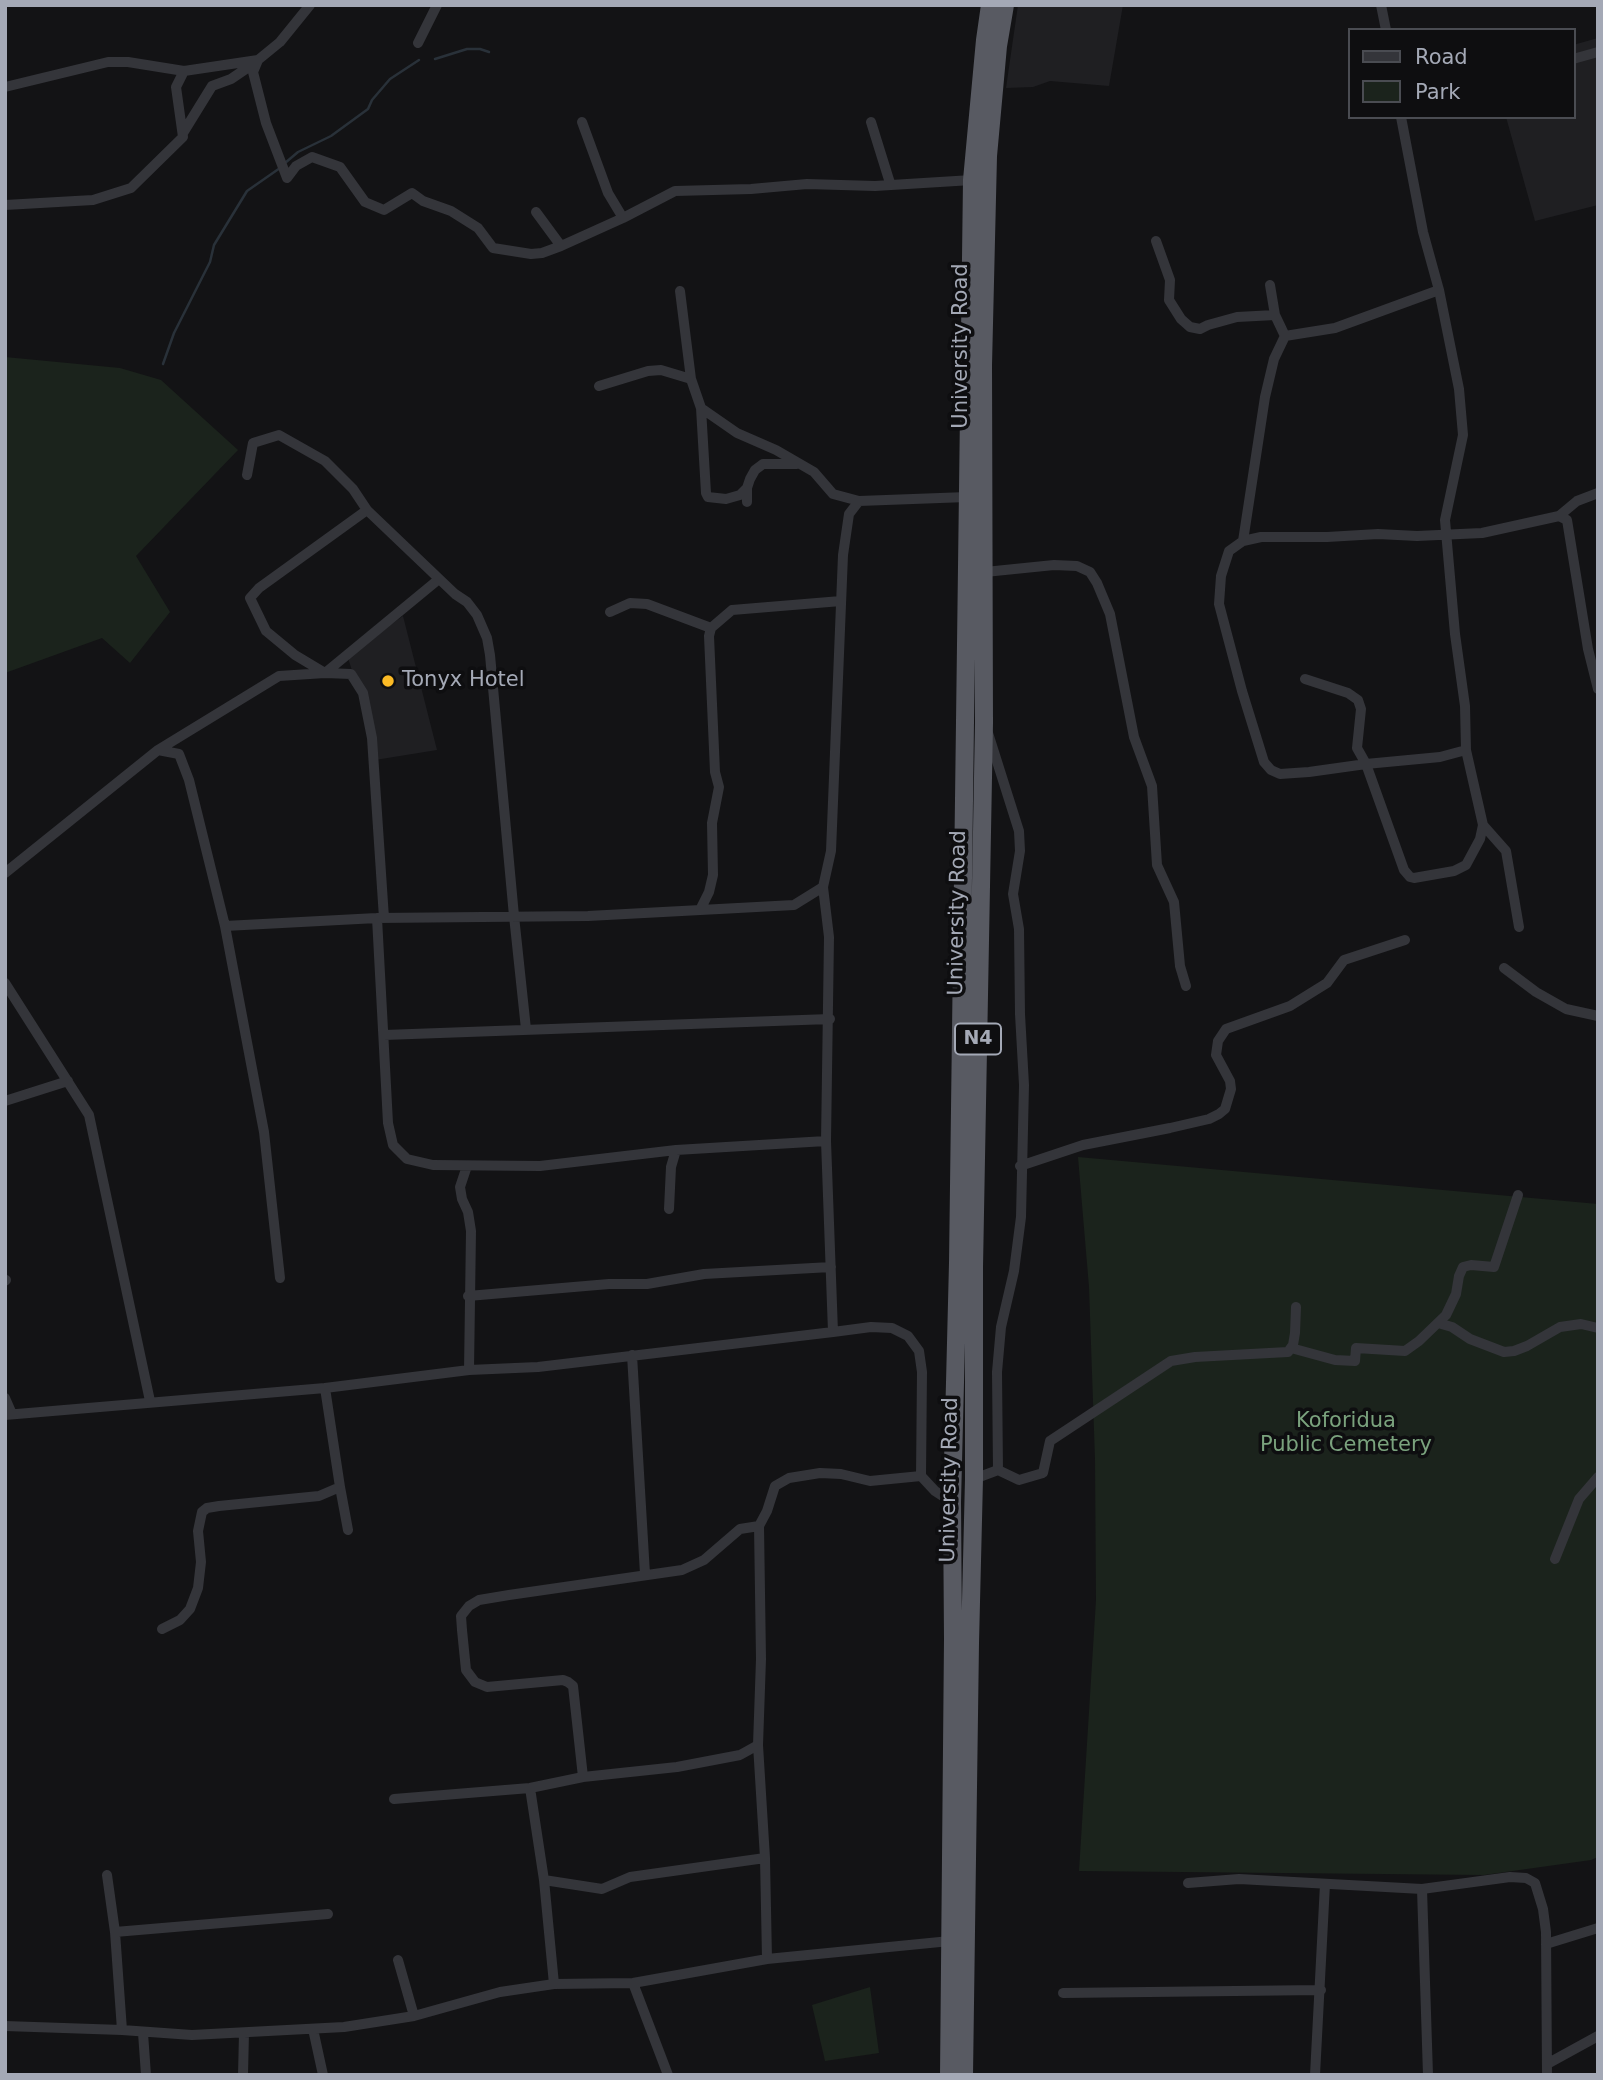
<!DOCTYPE html>
<style>
body{margin:0}
#map{position:relative;width:1603px;height:2080px;overflow:hidden;background:#131315;font-family:"DejaVu Sans",sans-serif}
canvas{display:block}
.frame{position:absolute;inset:0;border:7px solid #a4a9b6;pointer-events:none}
.legend{position:absolute;left:1348px;top:28px;width:228px;height:91px;box-sizing:border-box;background:#0e0e10;border:2px solid #4a4c52;margin:0;padding:9px 12px;list-style:none;font-size:21px;color:#a4a9b6}
.legend li{display:flex;align-items:center;gap:14px;height:35px}
.legend b{width:35px;border:2px solid #4a4c52}
</style>
<div id="map">
<canvas width="1603" height="2080"></canvas>
<div class="frame"></div>
<ul class="legend">
<li><b style="height:9px;background:#34353a"></b>Road</li>
<li><b style="height:19px;background:#1b231c"></b>Park</li>
</ul>
</div>
<script>
const ctx = document.querySelector('canvas').getContext('2d');
ctx.lineJoin = 'round';
function fill(path, color) { ctx.fillStyle = color; ctx.fill(path, 'evenodd'); }
const shape = rows => new Path2D(rows.map(r => 'M' + r).join(''));
function trace(path, color, width, dash) { ctx.strokeStyle = color; ctx.lineWidth = width; ctx.lineCap = dash ? 'butt' : 'round'; ctx.setLineDash(dash || []); ctx.stroke(path); }
function label(font, color, halo, rows, align = 'center') {
  ctx.font = font + ' "DejaVu Sans",sans-serif'; ctx.lineWidth = 7; ctx.setLineDash([]); ctx.textBaseline = 'middle'; ctx.strokeStyle = halo; ctx.fillStyle = color; for (const [text, x, y, turn = 0] of rows) {
    ctx.save(); ctx.translate(x, y); ctx.rotate((+turn || 0) * Math.PI / 180); ctx.textAlign = isNaN(turn) ? turn : align; if (halo) ctx.strokeText(text, 0, 0); ctx.fillText(text, 0, 0); ctx.restore();
  }
}
fill(shape([
 [1018,5,1123,5,1109,86,1050,81,1033,87,1006,88],
 [1598,38,1598,205,1535,221,1506,117,1573,117,1573,45],
 [403,616,437,750,375,760,368,720,347,655]
]), '#1f1f22');
fill(shape([
 [5,357,120,368,161,380,238,450,136,556,170,612,130,663,102,638,5,673],
 [1078,1157,1598,1204,1598,1857,1591,1860,1484,1875,1079,1871,1096,1600,1095,1459,1089,1287],
 [870,1987,879,2053,825,2061,812,2005]
]), '#1b231c');
trace(shape([
 [435,59,467,49,480,49,489,52],
 [285,163,298,152,331,136,368,109,372,100,390,79,419,60],
 [163,364,174,333,210,262,214,245,247,191,280,168]
]), '#293139', 2.5);
trace(shape([
 [1381,5,1386,30],
 [418,43,437,5],
 [1573,59,1598,52],
 [258,60,253,72,266,123,287,178],
 [5,87,108,62,128,62,184,71],
 [582,122,608,193,623,218],
 [871,122,890,183],
 [183,133,212,86,231,79,256,62],
 [287,178,296,166,312,157,340,167,365,202,384,210,412,193,423,201,451,211,478,228,493,248,531,254,542,253,561,246,623,218,675,191,751,189,807,184,875,186,972,180],
 [5,205,93,200,131,188,183,137,176,87,184,71,258,60,280,42,310,5],
 [536,212,561,246],
 [1156,241,1170,280,1169,300,1181,319,1190,327,1200,329,1208,325,1237,317,1275,315],
 [1270,285,1275,315,1285,336],
 [1439,290,1335,328,1285,336,1274,359,1265,397,1243,541,1261,537,1327,537,1378,534,1417,536,1482,533,1559,516,1577,501,1598,493],
 [680,291,691,379],
 [599,386,648,371,661,370,691,379,701,408,737,433,776,450,814,472,833,494,859,501],
 [701,408,706,493,708,497,726,499,740,495,747,488],
 [247,475,253,443,279,435,325,461,353,489,367,510],
 [747,502,747,488,750,479,755,470,763,464,797,464],
 [1559,516,1567,520,1588,649,1598,689],
 [1243,541,1229,551,1221,576,1219,604,1242,691,1264,762,1271,770,1280,774,1309,772,1366,764,1440,757,1466,750,1465,706,1455,634,1445,520,1463,435,1459,389,1439,290,1423,232,1401,117],
 [985,572,1054,565,1077,566,1090,572,1097,583,1110,614,1134,737,1152,786,1157,865,1174,902,1180,966,1186,986],
 [610,612,630,603,647,604,711,628],
 [325,673,295,655,266,631,250,598,259,588,367,510,455,594,467,602,477,615,487,638,490,655,514,916,526,1029],
 [325,673,439,579],
 [1305,679,1348,693,1358,700,1361,709,1357,748,1366,764,1404,870,1410,877,1414,878,1454,871,1466,865,1480,839,1483,825,1466,750],
 [988,733,1019,831,1020,851,1013,894,1019,929,1020,1014,1024,1085,1021,1217,1014,1271,1001,1327,997,1372,998,1470],
 [158,750,279,676,325,673,351,674,363,693,372,738,384,918],
 [1483,825,1506,851,1519,927],
 [5,873,158,750,179,754,189,780,225,926,264,1132,280,1278],
 [700,910,709,892,713,875,712,823,719,787,715,772,709,636,711,628,732,610,841,601],
 [377,918,388,1123,393,1145,407,1159,433,1165,540,1166,676,1150,826,1141],
 [225,926,377,918,588,916,794,905,823,887],
 [1504,968,1536,992,1566,1009,1598,1016],
 [5,983,89,1115,150,1401],
 [384,1035,830,1019],
 [5,1101,68,1081],
 [467,1166,460,1187,462,1199,468,1212,471,1231,469,1370],
 [1020,1166,1083,1145,1170,1128,1209,1119,1219,1114,1225,1109,1231,1089,1230,1081,1216,1055,1218,1041,1226,1029,1290,1006,1327,983,1344,960,1405,940],
 [669,1209,671,1167,676,1150],
 [5,1281,6,1280],
 [468,1296,609,1284,647,1284,704,1274,831,1267],
 [1438,1323,1452,1327,1470,1339,1504,1352,1514,1351,1527,1346,1560,1327,1581,1324,1598,1328],
 [833,1332,871,1327,892,1328,908,1336,919,1351,922,1372,921,1476,935,1491,952,1502],
 [1291,1348,1335,1360,1355,1361,1356,1348,1405,1351,1419,1341,1446,1315,1456,1294,1459,1276,1463,1267,1471,1265,1494,1267,1518,1195],
 [632,1355,645,1574],
 [325,1388,340,1487,348,1530],
 [5,1398,12,1414],
 [5,1415,325,1388,469,1370,538,1367,833,1332,826,1141,829,937,823,887,831,851,843,555,849,514,859,501,967,497],
 [974,1479,998,1470,1019,1480,1043,1473,1050,1441,1171,1361,1195,1357,1288,1352,1293,1345,1295,1333,1296,1307],
 [759,1526,761,1659,758,1745,765,1858,767,1959],
 [1555,1559,1579,1499,1598,1477],
 [162,1629,180,1620,190,1609,198,1588,201,1562,198,1531,202,1512,207,1508,219,1506,319,1496,340,1487],
 [583,1777,573,1686,568,1682,563,1680,487,1687,475,1682,466,1670,462,1630,461,1616,469,1606,479,1600,509,1595,682,1570,704,1560,740,1529,759,1526,767,1511,775,1486,789,1478,820,1473,841,1474,870,1481,921,1476],
 [530,1788,544,1880,554,1984],
 [394,1799,530,1788,583,1777,677,1767,740,1755,758,1745],
 [107,1875,115,1932,122,2030],
 [544,1880,602,1889,630,1877,765,1858],
 [1188,1883,1239,1879,1422,1889,1510,1877,1526,1878,1535,1883,1543,1909,1546,1932,1547,2075],
 [1422,1889,1428,2075],
 [115,1932,328,1914],
 [1546,1944,1598,1928],
 [398,1960,414,2016],
 [633,1983,668,2075],
 [1063,1993,1321,1990],
 [5,2026,122,2030,192,2035,344,2027,414,2016,500,1992,554,1984,633,1983,767,1959,950,1941],
 [313,2029,323,2075],
 [143,2033,146,2075],
 [1547,2064,1598,2036],
 [243,2075,244,2033],
 [1315,2075,1325,1884]
]), '#34353a', 10);
trace(shape([
 [949,2075,953,1639,952,1502,958,1263,972,180,985,40,990,5],
 [964,2075,970,1643,974,1479,974,1267,984,723,983,365,988,156,998,46,1005,5]
]), '#585a62', 18);
for (const [x, y, r, color] of [
 [388,681,7,"#fbba25"]
]) { const dot = new Path2D(); dot.arc(x, y, r, 0, 2 * Math.PI); ctx.fillStyle = color; ctx.fill(dot); trace(dot, '#0e0e10', 2.5); }
for (const [x, y, w] of [
 [978,1039,46]
]) { const box = new Path2D(); box.roundRect(x - w / 2, y - 15.5, w, 31, 5); ctx.fillStyle = '#0e0e10'; ctx.fill(box); trace(box, '#a4a9b6', 2); }
label('bold 19px', '#a4a9b6', null, [
 ["N4",978,1039]
]);
label('21px', '#a4a9b6', '#0e0e10', [
 ["University Road",962,346,-90],
 ["University Road",958,913,-89],
 ["University Road",950,1480,-89]
]);
label('21px', '#a4a9b6', '#0e0e10', [
 ["Tonyx Hotel",402,681]
], 'left');
label('21px', '#7aa27d', '#0e0e10', [
 ["Koforidua",1346,1422],
 ["Public Cemetery",1346,1446]
]);
</script>
